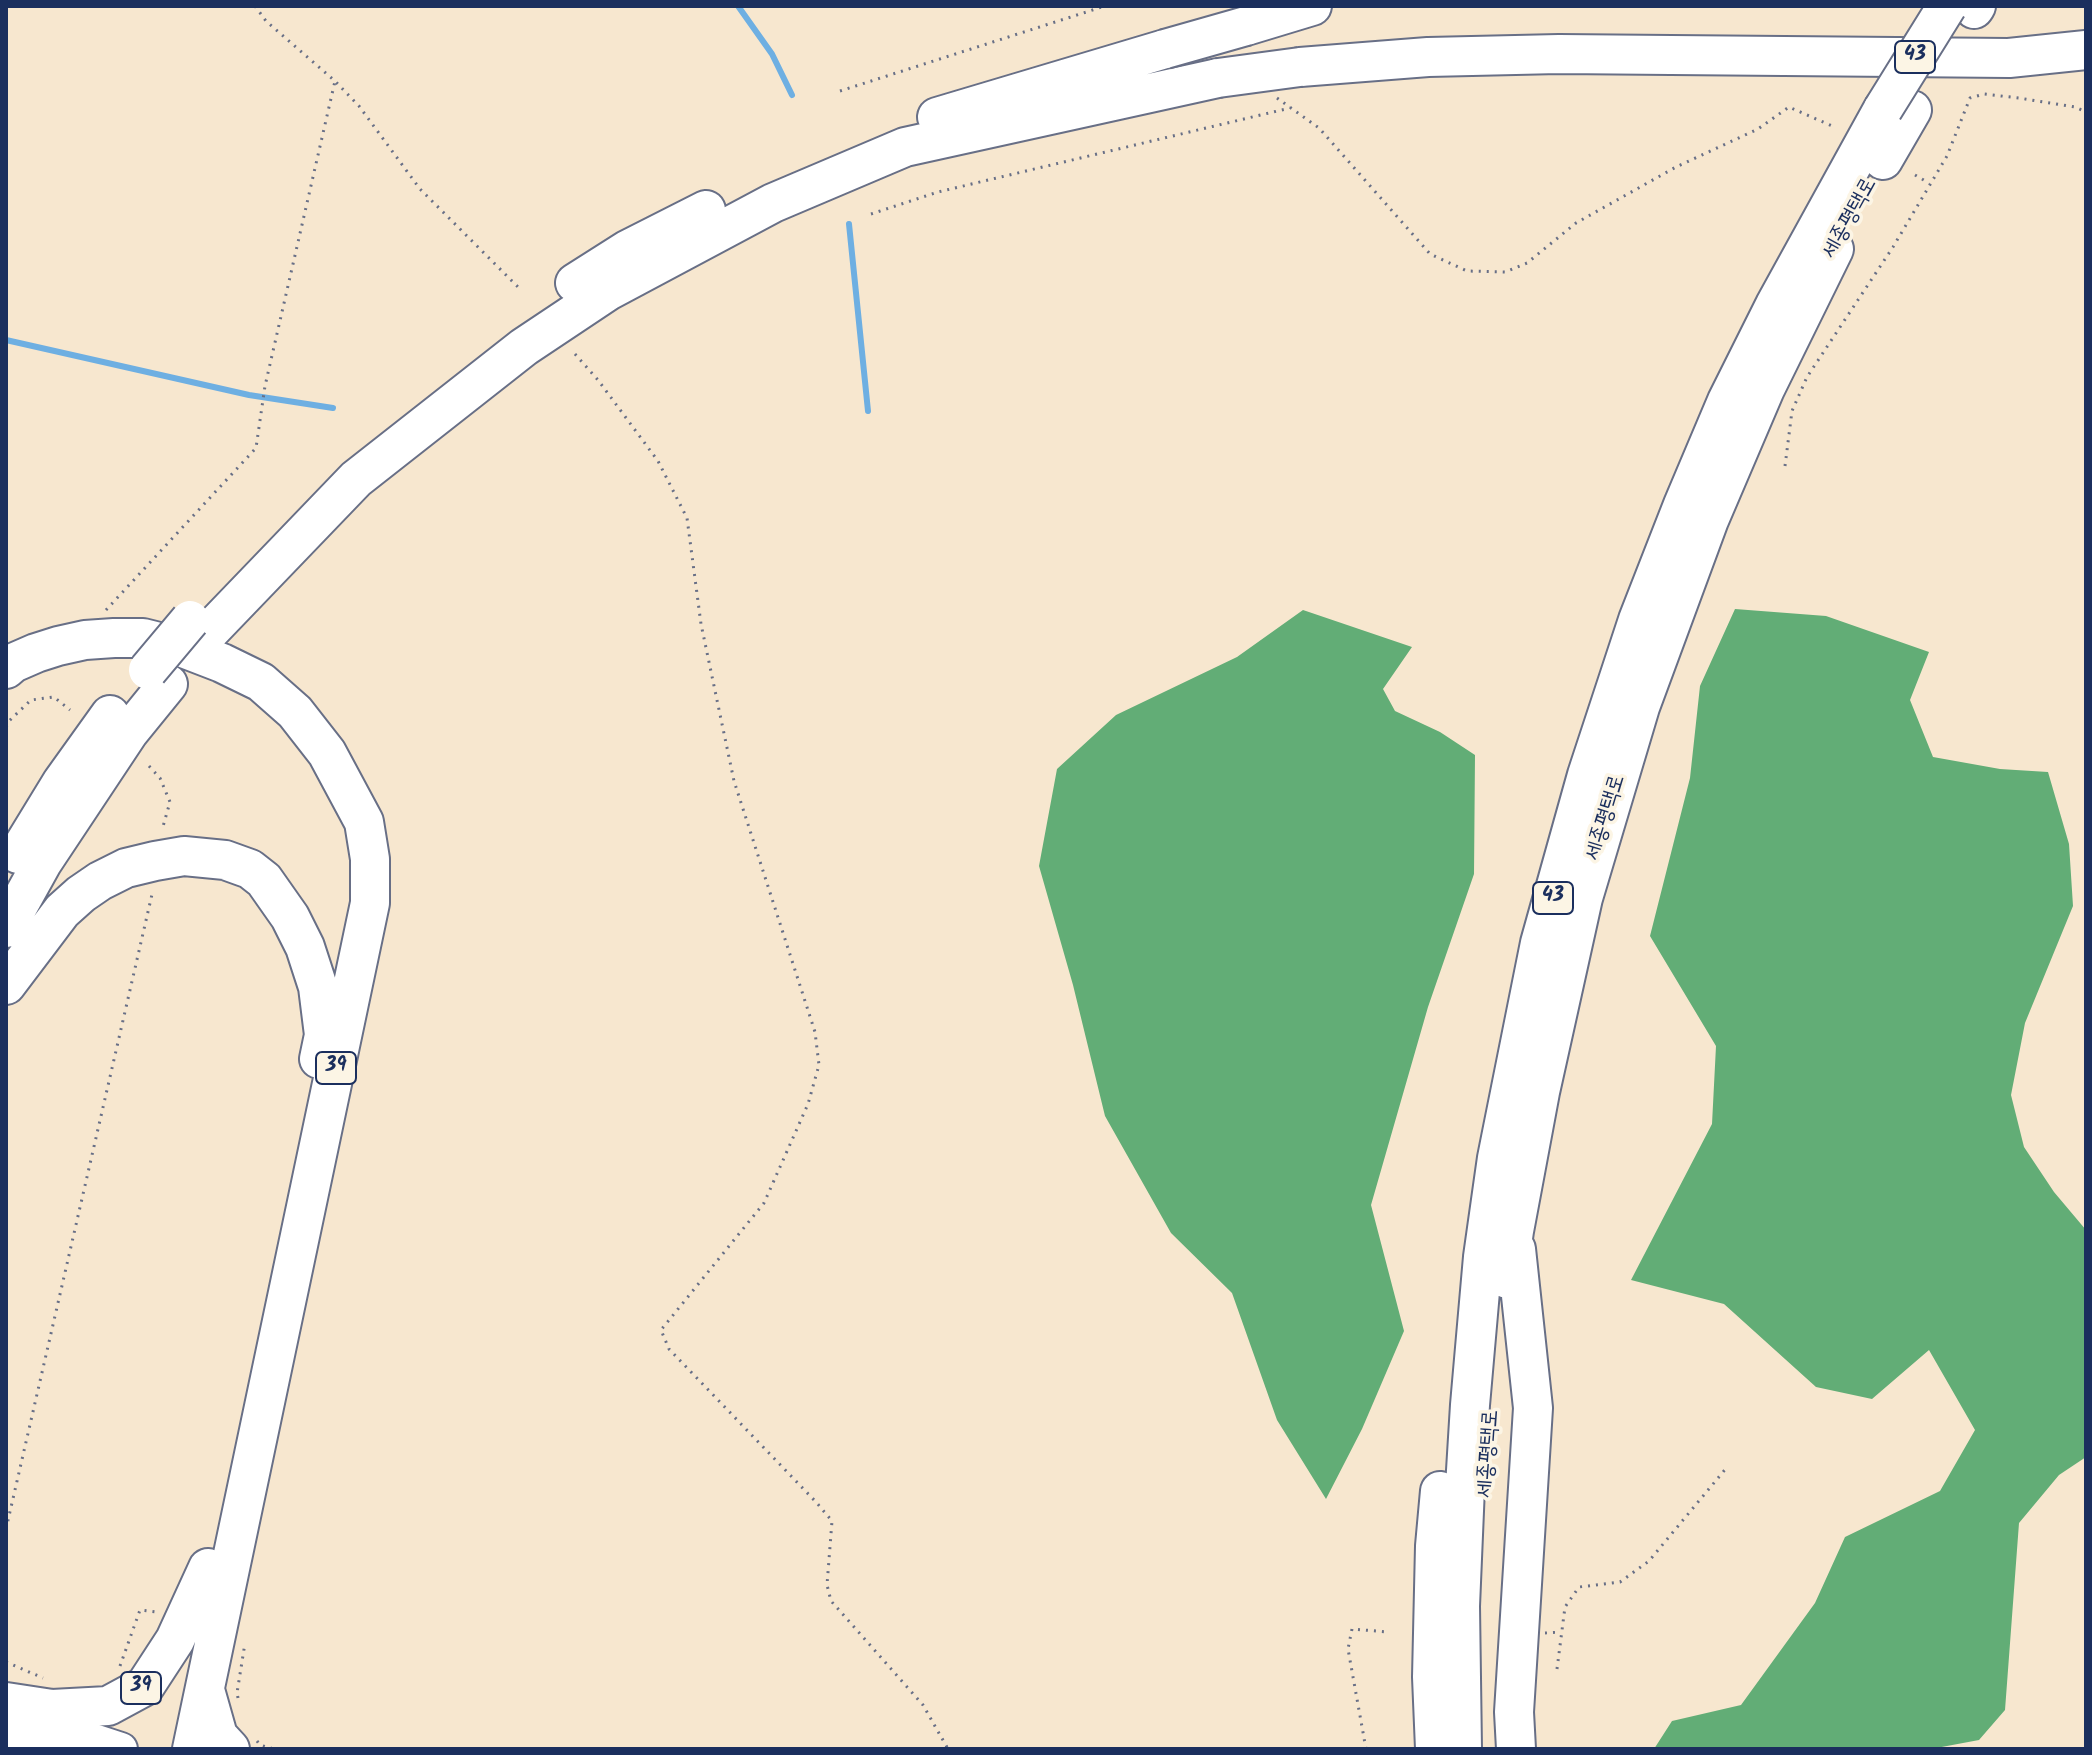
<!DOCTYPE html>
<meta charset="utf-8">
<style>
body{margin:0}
#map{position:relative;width:2092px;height:1755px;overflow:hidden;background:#f7e7cf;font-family:Kalam,sans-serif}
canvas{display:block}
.frame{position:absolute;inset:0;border:8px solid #1b2f5e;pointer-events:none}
</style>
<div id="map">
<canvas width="2092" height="1755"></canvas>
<div class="frame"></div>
</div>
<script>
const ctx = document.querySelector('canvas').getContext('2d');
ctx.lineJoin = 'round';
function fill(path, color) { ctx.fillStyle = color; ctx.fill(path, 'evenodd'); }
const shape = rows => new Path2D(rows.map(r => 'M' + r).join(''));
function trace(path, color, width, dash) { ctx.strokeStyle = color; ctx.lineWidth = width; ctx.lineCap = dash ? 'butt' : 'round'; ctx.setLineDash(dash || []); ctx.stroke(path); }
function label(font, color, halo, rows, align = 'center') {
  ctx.font = font + ' Kalam,"Poor Story",sans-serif'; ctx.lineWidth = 7; ctx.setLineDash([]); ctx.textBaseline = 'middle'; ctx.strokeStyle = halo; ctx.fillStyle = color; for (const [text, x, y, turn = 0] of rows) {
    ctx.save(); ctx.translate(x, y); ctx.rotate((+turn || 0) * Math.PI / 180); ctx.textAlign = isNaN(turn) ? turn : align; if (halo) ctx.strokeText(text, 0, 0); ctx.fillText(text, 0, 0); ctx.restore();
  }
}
fill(shape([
 [1735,609,1826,616,1929,652,1910,700,1933,757,2000,769,2048,772,2069,844,2073,906,2025,1023,2011,1095,2024,1147,2054,1192,2086,1230,2086,1457,2059,1475,2019,1523,2005,1710,1979,1740,1931,1749,1654,1749,1672,1721,1741,1705,1815,1603,1845,1537,1940,1491,1975,1430,1929,1350,1872,1399,1816,1387,1724,1304,1631,1280,1712,1124,1716,1046,1650,936,1690,778,1700,686],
 [1303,610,1412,647,1383,689,1395,711,1440,732,1475,755,1474,874,1428,1007,1371,1205,1404,1331,1362,1429,1326,1499,1277,1420,1232,1293,1171,1233,1105,1116,1073,985,1039,866,1057,769,1116,715,1237,657]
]), '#62ad76');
trace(shape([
 [738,6,772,54,792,95],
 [849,224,868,411],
 [6,340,249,395,333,408]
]), '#6eafe2', 6);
const primary = shape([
 [17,1715,121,1749],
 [6,1735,52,1749]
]);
const highway = shape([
 [1974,9,1976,6],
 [1246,26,1312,6],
 [1300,67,1428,57,1559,54,2009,58,2086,50],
 [937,117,1165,49],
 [1883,160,1912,110],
 [575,283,627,250,706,210],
 [206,635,356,479,524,347,608,291,773,203,905,147,1218,78],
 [6,669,13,663,36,653,58,646,85,640,114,638,143,638,183,648,222,663,261,682,295,712,327,753,364,822,370,859,370,903,192,1749],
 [18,854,62,782,110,715],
 [6,928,42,863,129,732,168,684],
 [6,985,62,911,81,894,100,881,126,868,155,861,184,856,225,860,250,869,264,880,290,917,305,947,318,987,324,1035,319,1059],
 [1516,1249,1533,1408,1514,1712,1516,1749],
 [1507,1279,1514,1231,1540,1092,1583,898,1640,707,1709,520,1765,389,1834,249],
 [205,1690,218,1736,230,1749],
 [6,1702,52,1709,108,1706,145,1686,175,1640,208,1568],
 [1435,1749,1432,1677,1435,1546,1440,1491],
 [1462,1749,1460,1606,1465,1487,1470,1405,1483,1257,1497,1158,1540,943,1587,775,1638,620,1683,505,1727,401,1775,305,1883,109]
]);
trace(primary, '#686f86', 36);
trace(highway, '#686f86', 42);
trace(shape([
 [255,6,266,21,335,81,359,106,420,189,520,289],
 [840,91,1105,6],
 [1277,98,1319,128,1430,254,1467,271,1505,272,1527,263,1576,223,1676,167,1758,129,1789,107,1832,126],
 [1915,175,1929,183],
 [871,214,938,192,1290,108],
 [575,354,598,380,658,461,687,518,701,624,734,781,815,1032,819,1065,808,1104,764,1203,661,1330,669,1349,816,1502,832,1521,827,1585,831,1601,923,1705,948,1749],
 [1785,466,1792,411,1807,377,1893,247,1947,156,1970,98,1984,94,2019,98,2075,107,2086,112],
 [106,610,256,448,265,386,335,81],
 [6,727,9,721,31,700,54,697,70,710],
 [149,766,160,778,170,802,162,830],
 [6,1529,153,890],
 [1545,1633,1561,1632],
 [6,1662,43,1678],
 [120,1666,140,1610,157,1612],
 [1557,1669,1565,1607,1579,1587,1620,1582,1649,1561,1728,1466],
 [238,1698,237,1693,245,1643],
 [257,1741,260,1745,274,1749],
 [1366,1749,1348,1649,1352,1629,1388,1632]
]), '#686f86', 3, [2, 6]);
trace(primary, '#fff', 32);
trace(highway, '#fff', 38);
const highwayBridge = shape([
 [1165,49,1246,26],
 [1218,78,1300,67],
 [1883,109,1947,6],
 [148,670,190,620]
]);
trace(highwayBridge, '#686f86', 42, []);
trace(highwayBridge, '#fff', 38);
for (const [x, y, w] of [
 [1915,57,40],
 [1553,898,40],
 [336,1068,40],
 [141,1688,40]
]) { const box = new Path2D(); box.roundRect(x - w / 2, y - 16, w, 32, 6); ctx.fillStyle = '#fcf5e5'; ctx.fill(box); trace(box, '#1b2f5e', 2); }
label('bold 20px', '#1b2f5e', null, [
 ["43",1915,57],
 ["43",1553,898],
 ["39",336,1068],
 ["39",141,1688]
]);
label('22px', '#1b2f5e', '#fcf5e5', [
 ["세종평택로",1851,219,-61],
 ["세종평택로",1607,818,-73],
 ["세종평택로",1490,1454,-86]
]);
</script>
